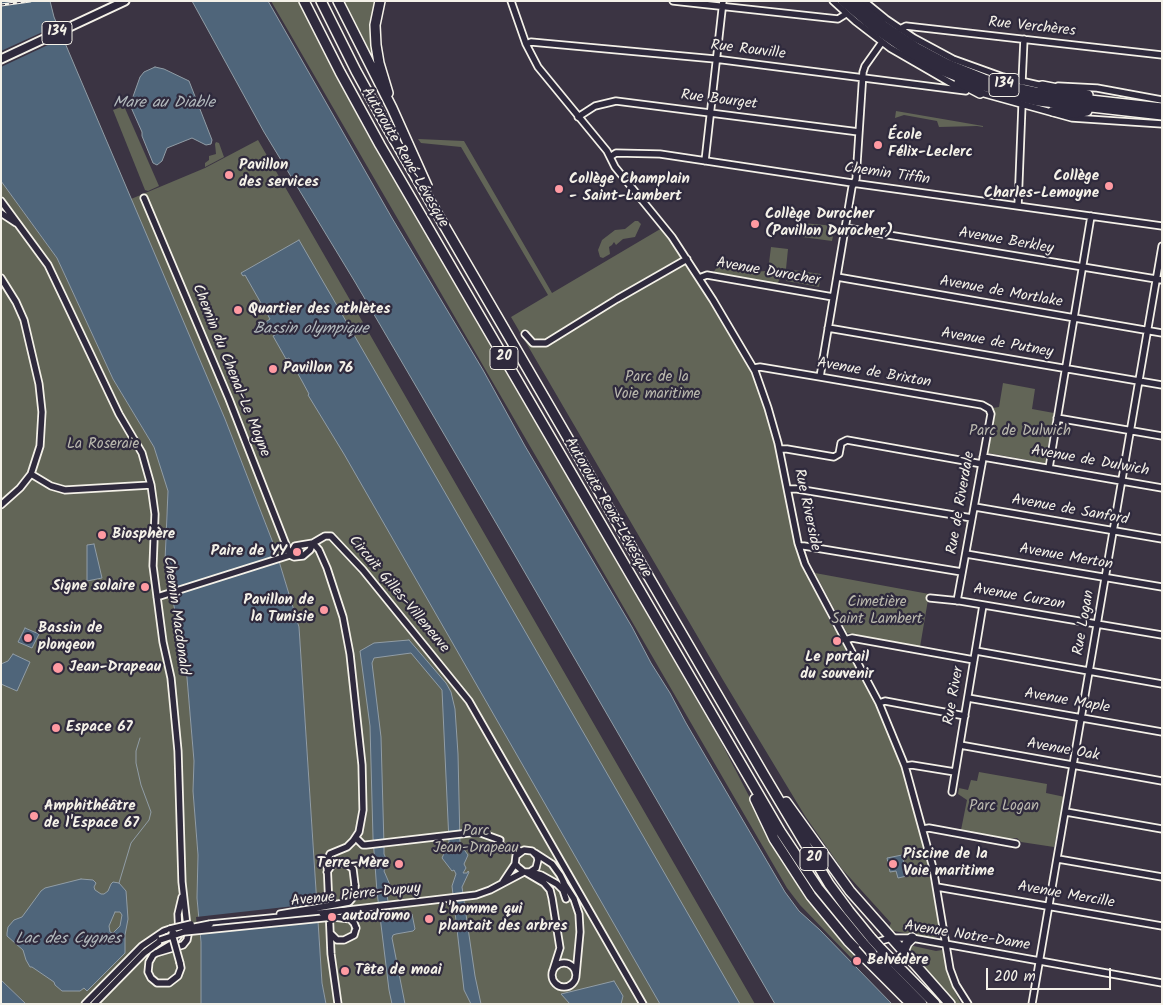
<!DOCTYPE html>
<meta charset="utf-8">
<style>
body{margin:0}
#map{position:relative;width:1163px;height:1005px;overflow:hidden;background:#3b3443;font-family:Kalam,sans-serif}
canvas{display:block}
.frame{position:absolute;inset:0;border:2px solid #f4f1e8;pointer-events:none}
.scale{position:absolute;left:986px;top:968px;width:125px;height:22px;box-sizing:border-box;border:2px solid #f4f1e8;border-top:0;padding-left:6px;font-size:15px;line-height:18px;white-space:nowrap;color:#f4f1e8;-webkit-text-stroke:4px #2f2a3d;paint-order:stroke}
</style>
<div id="map">
<canvas width="1163" height="1005"></canvas>
<div class="frame"></div>
<div class="scale">200 m</div>
</div>
<script>
const ctx = document.querySelector('canvas').getContext('2d');
ctx.lineJoin = 'round';
function fill(path, color) { ctx.fillStyle = color; ctx.fill(path, 'evenodd'); }
const shape = rows => new Path2D(rows.map(r => 'M' + r).join(''));
function trace(path, color, width, dash) { ctx.strokeStyle = color; ctx.lineWidth = width; ctx.lineCap = dash ? 'butt' : 'round'; ctx.setLineDash(dash || []); ctx.stroke(path); }
function label(font, color, halo, rows, align = 'center') {
  ctx.font = font + ' Kalam,sans-serif'; ctx.lineWidth = 4.5; ctx.setLineDash([]); ctx.textBaseline = 'middle'; ctx.strokeStyle = halo; ctx.fillStyle = color; for (const [text, x, y, turn = 0] of rows) {
    ctx.save(); ctx.translate(x, y); ctx.rotate((+turn || 0) * Math.PI / 180); ctx.textAlign = isNaN(turn) ? turn : align; if (halo) ctx.strokeText(text, 0, 0); ctx.fillText(text, 0, 0); ctx.restore();
  }
}
fill(shape([
 [271,1,298,1,366,132,680,671,720,740,765,827,863,959,858,965,800,905,787,888],
 [341,1,378,1,374,18,384,85],
 [124,106,159,186,148,191,145,190,113,110],
 [896,111,960,122,983,126,983,127,977,126,939,127,937,121,904,115,895,118],
 [418,139,464,141,552,293,662,228,688,266,733,337,754,375,776,446,783,476,781,477,781,480,783,486,785,486,796,544,802,564,834,629,836,628,875,703,896,749,894,750,900,762,919,824,929,872,927,875,927,877,930,877,933,893,940,932,937,937,933,938,888,930,891,923,842,869,805,816,723,680,511,317,548,295,461,147,421,143],
 [258,140,755,1004,326,1004,322,983,299,627,275,548,225,419,131,199,205,168],
 [216,142,219,143,224,157,205,167,205,163,209,160,209,156,216,154,215,144],
 [1,181,57,258,113,379,154,447,166,480,168,491,165,549,186,666,194,761,193,791,198,855,197,898,201,942,201,1004,26,1004,1,980],
 [635,221,638,221,641,224,635,237,623,239,616,245,614,242,612,245,609,247,610,254,603,258,600,257,598,250,602,240,615,230,625,229],
 [803,223,835,226,832,241,802,237],
 [771,247,788,249,786,269,777,284,713,273,717,267,733,267,733,265,746,266,750,272,768,271],
 [793,270,821,274,819,287,786,281],
 [1003,383,1035,389,1032,409,1054,413,1045,463,988,453,995,415,993,408,999,407],
 [815,573,929,594,920,647,847,633],
 [979,772,1047,784,1046,793,1065,797,1054,847,1021,842,1017,838,1010,839,961,830,967,800,958,794,959,788,968,790,971,780,977,781],
 [909,945,936,951,942,950,943,952,952,983,951,984,961,1004,953,1004,908,951]
]), '#626557');
const water = shape([
 [1,1,50,1,54,17,79,76,225,419,275,548,299,627,322,983,326,1004,201,1004,201,942,197,898,198,855,193,791,194,761,186,666,165,561,168,491,154,447,113,379,57,258,1,181,1,1],
 [192,1,268,1,392,218,483,370,525,446,632,627,651,663,670,693,686,723,785,892,799,911,820,930,892,1004,775,1004,513,552,355,282,264,132,192,1],
 [155,67,164,69,189,81,212,140,211,144,206,145,192,138,167,148,162,161,157,165,153,163,142,136,142,132,130,105,140,77,144,72,155,67],
 [299,240,376,373,740,1004,660,1004,344,454,308,395,309,394,302,381,289,358,286,359,273,336,275,335,266,322,270,319,245,275,243,276,241,273,299,240],
 [94,544,102,578,87,581,87,545,94,544],
 [25,628,39,634,32,648,18,642,25,628],
 [409,640,446,683,451,692,455,709,458,754,460,844,468,855,464,864,466,868,463,873,467,873,468,871,469,872,462,887,475,976,481,1004,471,1004,464,990,452,886,456,874,454,870,452,871,442,858,449,842,442,690,411,653,374,658,372,663,381,737,384,846,384,854,388,863,384,871,390,885,387,895,390,913,393,915,409,913,412,914,415,929,413,931,396,934,393,935,392,938,405,1004,392,1004,389,990,377,892,373,838,370,726,360,651,374,643,409,640],
 [13,654,30,662,17,691,1,684,1,664,8,661,13,654],
 [902,855,907,876,898,878,896,871,890,872,887,858,902,855],
 [81,879,93,880,96,883,94,887,95,890,101,894,104,894,108,891,111,884,113,882,119,883,126,891,128,919,125,935,125,953,87,991,84,988,80,991,62,991,55,985,54,982,32,967,30,967,26,960,23,950,7,936,7,933,8,927,14,920,22,917,41,891,45,888,81,879],
 [115,912,120,912,122,915,120,926,113,933,110,932,109,926,115,912],
 [1,980,26,1004,1,1004,1,980],
 [614,981,623,996,621,1004,570,1004,561,994,614,981]
]);
fill(water, '#4f657a');
trace(water, '#919da6', 1);
fill(shape([
 [60,24,65,37,1,67,1,51],
 [321,903,322,921,198,934,196,917]
]), '#3b3443');
trace(shape([
 [119,883,131,843,149,820,151,812,141,785,136,763,136,751,140,738]
]), '#919da6', 1);
const minor = shape([
 [511,1,526,44,538,67,607,151,615,167,672,237,713,300,755,371,768,408,778,443,798,543,805,564,879,703,905,766,933,868,950,969,956,985,968,1004],
 [673,1,838,19,846,14],
 [833,1,855,21,890,48,961,89],
 [864,1,886,19,914,38,953,59,1003,77,1043,86],
 [900,29,906,26,1162,55],
 [526,44,531,42,715,59,966,91],
 [1022,82,1024,39],
 [1058,86,1097,88,1162,100],
 [978,92,1072,118,1162,124],
 [578,117,595,106,616,101,859,132],
 [610,157,616,153,660,154,859,184,1162,226],
 [705,161,723,1],
 [144,198,229,399,290,555],
 [1,201,48,265,119,414,142,453,151,485,155,514,153,566,163,642,171,678,178,751,182,882,188,935,187,940,183,945,156,953],
 [1018,206,1022,105],
 [1,213,16,223],
 [846,228,1162,280],
 [837,277,1162,333],
 [1,278,16,302,24,320,39,384,42,412,40,446,31,474,20,488,1,505],
 [699,278,707,275,833,297],
 [828,328,1162,385],
 [525,334,533,343,546,343,617,299,687,259],
 [754,368,760,367,820,377,982,405,989,409,991,414,957,601],
 [820,377,852,187,856,179,863,72,865,66,882,42],
 [1057,418,1162,436],
 [780,449,787,449,834,457,839,454,841,443,847,440,982,464],
 [983,457,1162,488],
 [1049,468,1091,216],
 [31,474,51,486,65,490,151,485],
 [788,489,797,489,972,518],
 [975,507,1162,539],
 [313,543,319,550,327,568,343,617,350,654,362,765,363,810,359,832,353,841,347,847,330,854,327,861,331,954,338,1004],
 [799,546,804,546,962,572],
 [966,554,1162,587],
 [290,555,295,546,313,543,325,536,331,536,363,570,469,701,643,1004],
 [290,555,294,557,303,556,310,550,313,543],
 [157,597,290,555],
 [930,598,960,601,1162,635],
 [845,640,852,638,974,660],
 [976,651,1162,684],
 [968,698,1162,732],
 [879,703,885,701,965,716],
 [960,745,1162,781],
 [905,766,912,765,955,772],
 [952,792,983,605],
 [1066,812,1162,829],
 [923,829,929,828,1016,844],
 [356,838,363,845,366,845,478,832,500,840,499,845,508,849,521,851],
 [535,853,552,864,560,875,564,883],
 [1058,859,1162,877],
 [327,872,332,865,336,863,346,863,353,869,355,885],
 [530,872,536,868,538,860,537,856,532,851,524,850,516,856,515,864,518,867,524,872,530,872,541,875,557,884,563,890,566,899],
 [527,873,544,883,550,890,552,898,560,948,553,970],
 [503,882,515,864],
 [563,882,574,899,579,914,580,932,576,975],
 [937,887,1162,926],
 [340,911,476,895,490,890,524,872],
 [280,914,322,907],
 [210,924,322,913],
 [331,934,337,940,344,940,354,935,356,928],
 [874,943,891,938,912,938,1162,983],
 [180,963,181,968,178,976,169,983,157,983,151,978,148,972,149,962,153,955,173,943,179,935,178,914,182,897],
 '552 975a12 12 0 1 1 24 0a12 12 0 1 1-24 0Z',
 [85,1004,142,946,164,931,170,929,171,932],
 [94,1004,144,953,163,939],
 [1032,1004,1162,246]
]);
const major = shape([
 [1,59,125,1]
]);
const highway = shape([
 [304,1,340,72,380,145,780,831,818,888,863,943],
 [321,1,356,71,388,129,764,775,829,884,849,911,871,938],
 [338,1,392,108,427,186],
 [380,1,375,25,376,45,379,63,388,93],
 [843,1,876,29,908,51,941,70,974,83,1013,95,1038,101,1162,115],
 [854,1,884,26,917,48,947,64,984,79,1016,88,1054,96,1162,108],
 [959,82,980,93],
 [1042,86,1088,95],
 [1053,111,1075,113,1087,111],
 [755,799,774,839,811,896,848,941,911,1004],
 [786,802,850,891,950,1004],
 [881,949,935,1004],
 [903,952,907,943,912,938],
 [872,953,922,1004]
]);
trace(minor, '#f4f1e8', 9);
trace(major, '#f4f1e8', 11);
trace(highway, '#f4f1e8', 12);
trace(minor, '#2f2a3d', 5.5);
trace(major, '#2f2a3d', 7);
trace(highway, '#2f2a3d', 9);
const rail = shape([
 [1,5,30,1]
]);
trace(rail, '#f4f1e8', 3);
trace(rail, '#2f2a3d', 1, [4]);
const minorBridge = shape([
 [322,907,349,902,355,895,355,885],
 [322,913,340,911],
 [170,929,191,924],
 [185,929,210,924],
 [174,933,172,934,180,963],
 [160,940,184,932,333,917,350,919,354,923,356,928]
]);
const highwayBridge = shape([
 [871,938,881,949],
 [863,943,872,953]
]);
trace(minorBridge, '#f4f1e8', 9, []);
trace(highwayBridge, '#f4f1e8', 12, []);
trace(minorBridge, '#2f2a3d', 5.5);
trace(highwayBridge, '#2f2a3d', 9);
for (const [x, y, r, color] of [
 [878,145,5,"#ff9aa2"],
 [229,175,5,"#ff9aa2"],
 [1109,186,5,"#ff9aa2"],
 [559,189,5,"#ff9aa2"],
 [755,224,5,"#ff9aa2"],
 [238,310,5,"#ff9aa2"],
 [273,369,5,"#ff9aa2"],
 [102,535,5,"#ff9aa2"],
 [297,552,5,"#ff9aa2"],
 [145,587,5,"#ff9aa2"],
 [324,610,5,"#ff9aa2"],
 [28,638,5,"#ff9aa2"],
 [837,641,5,"#ff9aa2"],
 [58,668,6,"#ff9aa2"],
 [56,728,5,"#ff9aa2"],
 [34,816,5,"#ff9aa2"],
 [399,864,5,"#ff9aa2"],
 [893,864,5,"#ff9aa2"],
 [332,917,5,"#ff9aa2"],
 [429,919,5,"#ff9aa2"],
 [857,961,5,"#ff9aa2"],
 [345,971,5,"#ff9aa2"]
]) { const dot = new Path2D(); dot.arc(x, y, r, 0, 2 * Math.PI); ctx.fillStyle = color; ctx.fill(dot); trace(dot, '#2f2a3d', 2); }
for (const [x, y, w] of [
 [57,33,30],
 [1004,85,30],
 [504,358,28],
 [814,859,28]
]) { const box = new Path2D(); box.roundRect(x - w / 2, y - 11.5, w, 23, 4); ctx.fillStyle = '#2f2a3d'; ctx.fill(box); trace(box, '#f4f1e8', 1); }
label('bold 14px', '#f4f1e8', null, [
 ["134",57,33],
 ["134",1004,85],
 ["20",504,358],
 ["20",814,859]
]);
label('15px', '#f4f1e8', '#2f2a3d', [
 ["Rue Verchères",1032,28,6],
 ["Rue Rouville",748,51,7],
 ["Rue Bourget",719,101,7],
 ["Autoroute René-Lévesque",404,158,60],
 ["Chemin Tiffin",887,175,8],
 ["Avenue Berkley",1006,242,10],
 ["Avenue Durocher",768,273,10],
 ["Avenue de Mortlake",1001,293,10],
 ["Avenue de Putney",997,344,10],
 ["Chemin du Chenal-Le Moyne",230,371,68],
 ["Avenue de Brixton",874,374,10],
 ["Avenue de Dulwich",1090,462,10],
 ["Rue de Riverdale",962,503,-80],
 ["Autoroute René-Lévesque",607,508,60],
 ["Rue Riverside",806,510,78],
 ["Avenue de Sanford",1070,511,10],
 ["Avenue Merton",1066,558,10],
 ["Circuit Gilles-Villeneuve",398,595,50],
 ["Avenue Curzon",1019,598,10],
 ["Chemin Macdonald",175,616,82],
 ["Rue Logan",1085,623,-80],
 ["Rue River",955,696,-80],
 ["Avenue Maple",1067,702,10],
 ["Avenue Oak",1063,751,10],
 ["Avenue Pierre-Dupuy",356,896,-6],
 ["Avenue Mercille",1066,896,10],
 ["Avenue Notre-Dame",967,937,9]
]);
label('bold 15px', '#f4f1e8', '#2f2a3d', [
 ["École",888,136],
 ["Félix-Leclerc",888,153],
 ["Pavillon",239,166],
 ["des services",239,183],
 ["Collège",1099,177,"right"],
 ["Charles-Lemoyne",1099,194,"right"],
 ["Collège Champlain",569,180],
 ["- Saint-Lambert",569,197],
 ["Collège Durocher",765,215],
 ["(Pavillon Durocher)",765,232],
 ["Quartier des athlètes",248,310],
 ["Pavillon 76",283,369],
 ["Biosphère",112,535],
 ["Paire de YY",287,552,"right"],
 ["Signe solaire",135,587,"right"],
 ["Pavillon de",314,601,"right"],
 ["la Tunisie",314,618,"right"],
 ["Bassin de",38,629],
 ["plongeon",38,646],
 ["Le portail",837,658,"center"],
 ["du souvenir",837,675,"center"],
 ["Jean-Drapeau",69,668],
 ["Espace 67",66,728],
 ["Amphithéâtre",44,807],
 ["de l'Espace 67",44,824],
 ["Piscine de la",903,855],
 ["Voie maritime",903,872],
 ["Terre-Mère",389,864,"right"],
 ["L'homme qui",439,910],
 ["plantait des arbres",439,927],
 ["autodromo",342,917],
 ["Belvédère",867,961],
 ["Tête de moai",355,971]
], 'left');
label('15px', '#bab9ae', '#2f2a3d', [
 ["Parc de la",657,378],
 ["Voie maritime",657,395],
 ["Parc de Dulwich",1020,432],
 ["La Roseraie",103,445],
 ["Cimetière",877,603],
 ["Saint Lambert",877,620],
 ["Parc Logan",1004,807],
 ["Parc",476,832],
 ["Jean-Drapeau",476,849]
]);
label('italic 16px', '#b2b9bc', '#2f2a3d', [
 ["Mare au Diable",164,104],
 ["Bassin olympique",311,330],
 ["Lac des Cygnes",68,940]
]);
</script>
